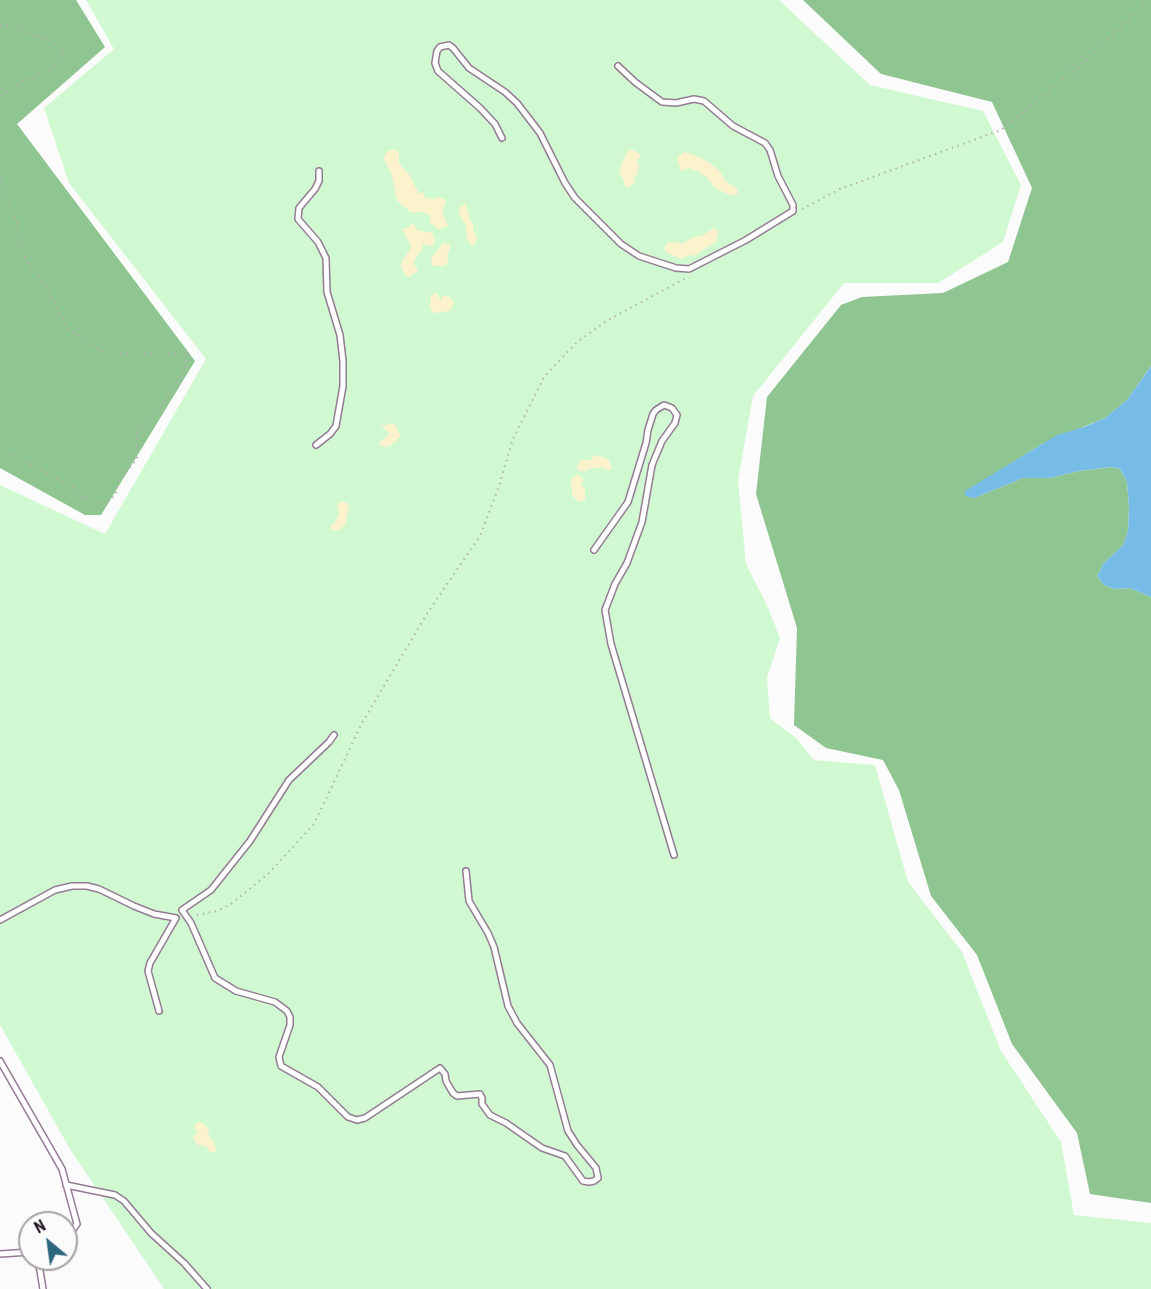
<!DOCTYPE html>
<style>
body{margin:0}
#map{position:relative;width:1151px;height:1289px;overflow:hidden;background:#fbfbfb;font-family:"Roboto Condensed",sans-serif}
canvas{display:block}
.north{position:absolute;left:18px;top:1211px;width:60px;height:60px;box-sizing:border-box;background:#fbfbfb;border:2px solid #a5a1a5;border-radius:50%;rotate:331deg;font-size:16px;font-weight:700;line-height:24px;text-align:center;color:#241a24}
.north::after{content:'';display:block;margin:auto;width:21px;height:27px;background:#2c677f;clip-path:polygon(50% 0,100% 100%,50% 72%,0 100%)}
</style>
<div id="map">
<canvas width="1151" height="1289"></canvas>
<div class="north">N</div>
</div>
<script>
const ctx = document.querySelector('canvas').getContext('2d');
ctx.lineJoin = 'round';
function fill(path, color) { ctx.fillStyle = color; ctx.fill(path, 'evenodd'); }
const shape = rows => new Path2D(rows.map(r => 'M' + r).join(''));
function trace(path, color, width, dash) { ctx.strokeStyle = color; ctx.lineWidth = width; ctx.lineCap = dash ? 'butt' : 'round'; ctx.setLineDash(dash || []); ctx.stroke(path); }
fill(shape([
 [86,0,779,0,870,85,983,111,1021,185,1003,242,938,283,844,283,753,396,738,480,746,564,766,603,780,638,767,678,770,718,796,738,814,760,875,765,908,882,962,952,1001,1051,1061,1142,1074,1215,1151,1223,1151,1289,164,1289,70,1149,0,1025,0,485,105,534,206,359,69,183,44,108,114,49]
]), '#d1f9d1');
fill(shape([
 [0,0,76,0,105,47,17,124,195,361,101,515,85,515,0,468],
 [803,0,1151,0,1151,366,1127,400,1105,418,1042,444,999,471,974,498,1023,478,1049,478,1079,471,1111,467,1120,469,1127,482,1129,508,1128,531,1123,545,1104,563,1097,576,1104,585,1115,589,1130,588,1151,597,1151,1203,1090,1194,1077,1133,1012,1044,977,955,931,896,899,790,883,760,826,748,794,725,797,628,756,494,767,397,841,305,862,297,943,293,1008,262,1032,188,992,102,881,74]
]), '#8ec590');
fill(shape([
 [632,149,641,155,637,162,639,166,637,174,634,178,635,183,628,188,624,185,624,181,620,174,621,164,628,151],
 [389,150,396,150,399,153,399,163,410,176,419,194,423,192,425,198,435,199,439,197,446,200,442,213,448,226,439,229,435,227,430,222,430,216,424,212,411,212,397,201,392,175,383,158],
 [684,152,700,157,714,166,723,175,725,181,735,187,738,191,737,194,733,196,723,192,714,187,709,179,699,172,689,168,681,171,677,158],
 [466,204,470,221,474,224,473,231,476,235,476,242,472,246,467,239,466,225,460,216,459,210,461,206],
 [412,223,414,224,416,230,433,233,435,241,432,246,422,244,423,248,413,263,417,268,417,272,409,277,406,276,401,267,402,261,409,251,411,246,402,229,410,227],
 [714,228,717,230,718,236,715,242,696,255,687,256,682,259,667,253,664,248,667,243,676,242,681,244,696,236,701,236],
 [443,243,451,245,447,256,449,260,445,266,434,266,431,263,432,257],
 [435,293,438,294,440,300,443,295,449,297,454,302,450,311,433,313,430,308,431,296],
 [394,423,401,436,390,446,383,447,380,445,380,441,386,438,389,433,381,426],
 [595,455,608,459,612,468,608,471,605,468,591,468,587,471,578,471,577,466,581,460,590,460],
 [577,475,583,478,583,482,581,485,585,489,585,500,579,502,572,495,571,479],
 [342,501,349,504,346,523,341,529,332,531,330,526,335,523,339,513,337,505],
 [198,1122,201,1122,210,1130,207,1133,216,1147,215,1152,210,1152,206,1146,198,1145,193,1139,193,1137,198,1133,194,1126]
]), '#fcf2cc');
fill(shape([
 [1151,366,1151,597,1130,588,1115,589,1104,585,1097,576,1104,563,1123,545,1128,531,1129,508,1127,482,1120,469,1111,467,1079,471,1049,478,1023,478,974,498,965,496,965,491,1057,435,1084,427,1105,418,1127,400]
]), '#77bbe7');
const lane = shape([
 [502,138,495,124,480,108,438,71,435,63,437,51,440,47,449,45,453,48,469,68,505,92,517,103,540,133,565,183,575,198,621,244,639,256,676,268,689,269,746,240,793,211,793,205,778,176,770,150,765,143,733,126,704,101,694,99,676,103,662,102,635,82,618,66],
 [316,445,330,434,336,426,343,386,343,361,340,335,327,292,326,258,318,242,298,219,299,208,315,189,319,181,319,171],
 [594,550,628,502,646,443,648,430,653,414,656,410,664,405,672,408,677,415,675,423,662,441,652,465,642,522,627,563,615,584,605,610,611,644,674,855],
 [334,735,329,742,289,780,250,841,211,890,182,910,191,923,215,978,236,991,275,1002,287,1011,290,1017,290,1025,279,1057,281,1066,318,1087,348,1117,357,1120,365,1118,440,1068,445,1074,446,1081,453,1093,457,1096,480,1094,482,1098,482,1104,490,1115,506,1123,542,1148,565,1156,583,1181,589,1182,594,1181,598,1178,596,1168,577,1145,568,1131,550,1065,517,1023,508,1006,494,947,488,933,469,901,466,871],
 [0,920,55,890,72,886,87,886,99,889,134,906,154,914,176,918,150,963,148,971,159,1011],
 [0,1061,62,1169,77,1224,66,1239],
 [66,1185,115,1195,124,1201,151,1233,184,1263,207,1289],
 [0,1254,30,1252],
 [43,1289,39,1265,44,1259]
]);
trace(lane, '#937b94', 8);
trace(shape([
 [0,26,19,27,33,36,49,38,63,51,59,66,20,82,0,98],
 [0,177,3,191,17,222,20,243,28,263,44,282,67,328,107,354,186,354,186,368,163,404,137,431,137,459,118,482,116,494,105,505,83,497,73,487,0,448],
 [802,209,840,189,1001,130,1089,58,1149,0],
 [197,915,217,911,231,904,268,874,314,824,362,723,428,612,480,536,498,489,513,439,544,377,577,342,608,320,686,278]
]), '#b2afb2', 2, [1.5, 4.5]);
trace(lane, '#fff', 5);
</script>
